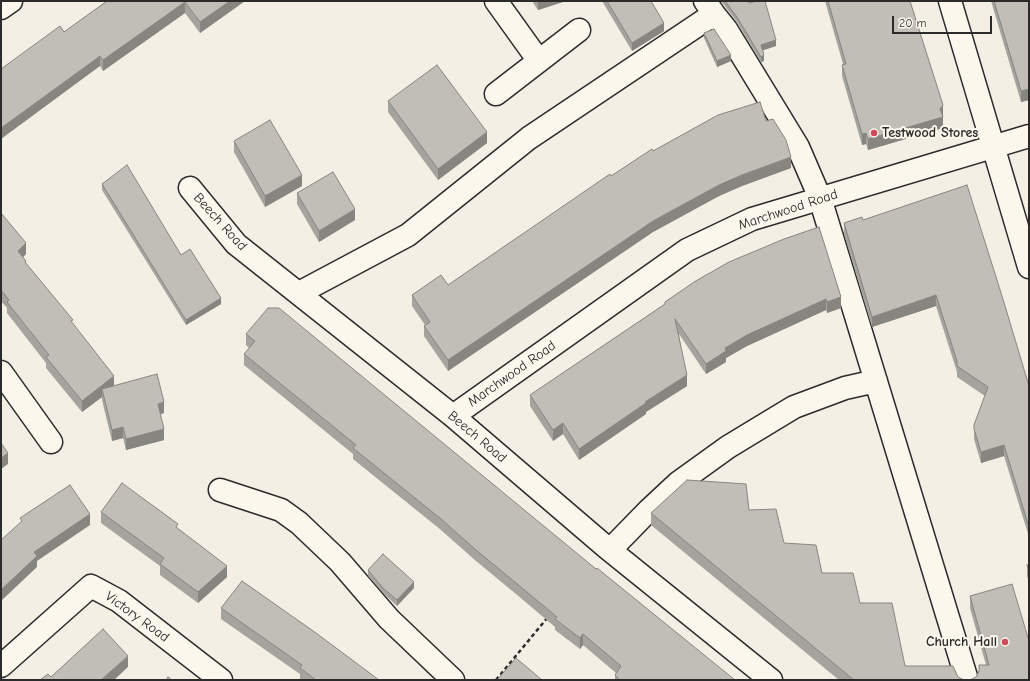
<!DOCTYPE html>
<style>
body{margin:0}
#map{position:relative;width:1030px;height:681px;overflow:hidden;background:#f3efe4;font-family:"Comic Neue",sans-serif}
canvas{display:block}
.frame{position:absolute;inset:0;border:2px solid #2b2b2b;pointer-events:none}
.scale{position:absolute;left:892px;top:16px;width:100px;height:18px;box-sizing:border-box;border:2px solid #2b2b2b;border-top:0;padding-left:5px;font-size:12px;line-height:14px;white-space:nowrap;color:#2b2b2b;-webkit-text-stroke:3px #fbf7ec;paint-order:stroke}
</style>
<div id="map">
<canvas width="1030" height="681"></canvas>
<div class="frame"></div>
<div class="scale">20 m</div>
</div>
<script>
const ctx = document.querySelector('canvas').getContext('2d');
ctx.lineJoin = 'round';
const shape = rows => new Path2D(rows.map(r => 'M' + r).join(''));
function trace(path, color, width, dash) { ctx.strokeStyle = color; ctx.lineWidth = width; ctx.lineCap = dash ? 'butt' : 'round'; ctx.setLineDash(dash || []); ctx.stroke(path); }
function fill(path, color) { ctx.fillStyle = color; ctx.fill(path, 'evenodd'); }
function label(font, color, halo, rows, align = 'center') {
  ctx.font = font + ' "Comic Neue",sans-serif'; ctx.lineWidth = 4; ctx.setLineDash([]); ctx.textBaseline = 'middle'; ctx.strokeStyle = halo; ctx.fillStyle = color; for (const [text, x, y, turn = 0] of rows) {
    ctx.save(); ctx.translate(x, y); ctx.rotate((+turn || 0) * Math.PI / 180); ctx.textAlign = isNaN(turn) ? turn : align; if (halo) ctx.strokeText(text, 0, 0); ctx.fillText(text, 0, 0); ctx.restore();
  }
}
const minor = shape([
 [496,1,539,61],
 [705,1,714,14,726,29,798,147,820,198,967,680],
 [950,1,1029,267],
 [1,8,11,1],
 [496,94,579,30],
 [190,188,236,244,453,416,606,547,771,680],
 [299,293,408,235,529,138,714,14],
 [1,372,51,442],
 [453,416,687,250,752,219,1029,136],
 [220,490,281,510,299,523,340,562,389,619,453,680],
 [610,550,649,510,678,483,728,447,794,407,845,388,876,381],
 [1,666,91,586,119,601,221,680]
]);
trace(minor, '#2b2b2b', 25);
trace(shape([
 [496,680,548,617]
]), '#2b2b2b', 2.5, [4, 3]);
trace(minor, '#fbf7ec', 22);
fill(shape([
 [107,1,245,1,200,33,185,13,103,71,100,66,64,32],
 [532,1,566,1,538,10],
 [602,1,651,1,664,31,632,51],
 [721,1,748,1,749,3,776,46,762,50,764,61,761,62,737,22],
 [825,1,910,1,943,116,943,128,868,150,866,144,862,145,842,76,842,65,843,64],
 [991,1,1029,1,1029,100,1021,102],
 [704,33,731,61,717,67,704,38],
 [388,101,487,143,438,180,388,112],
 [766,121,791,168,742,186,719,196,653,232,448,371,424,336,424,326,425,325,412,306,412,295,448,285,611,176,653,151],
 [234,141,302,186,265,207,234,152],
 [102,184,181,255,221,304,186,325,102,190],
 [297,193,355,220,319,242,297,204],
 [1,213,26,254,23,257,26,264,73,324,114,386,164,413,160,414,164,440,126,450,123,438,112,441,102,400,102,397,82,412,46,368,46,363,7,313,7,308,1,301],
 [863,220,1029,386,1029,537,1004,456,981,463,974,439,974,425,985,396,957,377,957,372,936,306,872,327,844,234,844,223],
 [784,239,841,308,827,313,826,310,747,346,726,358,726,362,706,374,679,334,687,386,646,412,646,414,579,460,563,434,553,441,530,406,530,395,665,304,665,302],
 [246,334,596,569,735,680,615,680,615,675,616,673,583,645,580,649,555,630,555,627,516,594,476,561,441,530,353,459,353,454,244,365,244,354,249,348,246,345],
 [749,510,784,543,860,603,905,666,958,677,964,680,970,680,976,677,986,665,970,608,970,596,1029,680,839,680,651,525,651,513],
 [101,512,178,529,227,577,198,603,160,575,160,566,101,523],
 [1027,565,1029,565,1029,582,1027,576],
 [368,570,414,588,397,606,383,593,368,576],
 [221,608,379,680,302,680,300,679,300,674,221,619]
]), '#a5a39d');
fill(shape([
 [230,1,245,1,200,33,200,22],
 [542,1,566,1,538,10,538,2],
 [185,2,185,13,103,71,103,60],
 [664,23,664,31,632,51,632,43],
 [776,40,776,46,761,51,761,45],
 [731,55,731,61,717,67,717,61],
 [764,55,764,61,761,62,761,57],
 [100,56,100,66,1,139,1,128],
 [1029,89,1029,100,1021,102,1021,91],
 [943,105,943,116,942,117,943,117,943,128,868,150,868,139,940,109],
 [487,132,487,143,438,180,438,169],
 [866,133,866,144,862,145,862,134],
 [791,157,791,168,742,186,719,196,653,232,448,371,448,360,653,221,719,185,742,175],
 [302,175,302,186,265,207,265,196],
 [355,209,355,220,319,242,319,231],
 [26,243,26,254,18,262,18,251],
 [936,295,936,306,872,327,872,317],
 [841,297,841,308,827,313,827,302],
 [221,298,221,304,186,325,186,320],
 [826,299,826,310,747,346,726,358,726,362,706,374,706,364,725,348,747,335],
 [687,375,687,386,646,412,646,414,579,460,579,449,645,402],
 [114,376,114,387,102,389,102,397,82,412,82,401],
 [164,402,164,413,158,415,158,404],
 [563,423,563,434,553,441,553,430],
 [123,427,123,438,112,441,112,430],
 [164,429,164,440,126,450,126,439],
 [1004,445,1004,456,981,463,981,452],
 [8,453,8,464,1,469,1,458],
 [90,514,90,525,37,561,37,567,1,601,1,590,34,552],
 [227,566,227,577,198,603,198,592],
 [414,582,414,588,397,606,397,600],
 [583,634,583,645,580,649,580,638],
 [128,656,128,667,114,680,101,680]
]), '#86857f');
const building = shape([
 [107,1,230,1,200,22,185,2,103,60,100,56,1,128,1,69,60,26,64,32,107,1],
 [607,1,651,1,664,23,632,43,607,1],
 [725,1,748,1,749,3,757,1,765,1,776,40,761,45,764,55,761,57,737,17,725,1],
 [828,1,910,1,943,105,940,109,943,117,868,139,866,133,862,134,842,65,846,64,828,1],
 [994,1,1029,1,1029,89,1021,91,994,1],
 [714,29,731,55,717,61,704,33,714,29],
 [437,65,487,132,438,169,388,101,437,65],
 [760,102,766,121,773,119,786,140,791,157,742,175,719,185,653,221,448,360,424,326,430,322,412,295,441,275,448,285,610,174,611,176,652,149,653,151,718,115,760,102],
 [270,120,302,175,265,196,234,141,270,120],
 [127,165,181,255,190,249,221,298,186,320,102,184,127,165],
 [333,172,355,209,319,231,297,193,333,172],
 [967,185,1002,296,1029,386,1029,527,1004,445,981,452,974,429,974,425,988,387,957,366,957,361,936,295,872,317,844,223,862,217,863,220,967,185],
 [1,213,26,243,18,251,26,261,25,262,73,320,71,321,114,376,82,401,46,357,49,355,7,302,9,300,1,290,1,213],
 [819,227,841,297,827,302,826,299,747,335,725,348,726,351,706,364,675,319,687,375,645,402,646,403,579,449,563,423,553,430,530,395,665,304,665,302,694,282,729,262,784,239,819,227],
 [268,308,279,308,596,569,597,568,735,680,620,680,615,675,621,666,583,634,580,638,555,619,557,617,516,583,476,550,441,519,353,448,356,445,244,354,255,341,246,334,268,308],
 [157,374,164,402,158,404,164,429,126,439,123,427,112,430,102,389,157,374],
 [1,443,8,453,1,458,1,443],
 [687,480,746,484,749,510,776,509,784,543,816,545,822,573,853,573,860,603,892,603,905,666,953,666,958,677,964,680,970,680,976,677,979,671,979,665,989,665,970,596,1012,584,1029,641,1029,680,854,680,651,513,687,480],
 [122,483,178,524,176,527,227,566,198,592,160,564,164,558,101,512,122,483],
 [70,485,90,514,34,552,37,556,1,590,1,540,22,521,20,518,70,485],
 [383,554,414,582,397,600,383,588,368,570,383,554],
 [1027,565,1029,565,1029,571,1027,565],
 [242,581,316,633,379,680,316,680,300,668,302,665,221,608,242,581],
 [103,629,128,656,101,680,40,680,48,674,51,677,103,629],
 [516,658,542,680,497,680,516,658],
 [168,677,172,680,166,680,168,677]
]);
fill(building, '#c0beb6');
trace(building, '#86857f', 1);
for (const [x, y, r, color] of [
 [874,133,4,"#d1495b"],
 [1005,642,4,"#d1495b"]
]) { const dot = new Path2D(); dot.arc(x, y, r, 0, 2 * Math.PI); ctx.fillStyle = color; ctx.fill(dot); trace(dot, '#fbf7ec', 1.5); }
label('bold 14px', '#2b2b2b', '#fbf7ec', [
 ["Testwood Stores",882,133],
 ["Church Hall",997,642,"right"]
], 'left');
label('14px', '#2b2b2b', '#fbf7ec', [
 ["Marchwood Road",788,210,-18],
 ["Beech Road",220,222,48],
 ["Marchwood Road",512,374,-35],
 ["Beech Road",477,437,40],
 ["Victory Road",137,617,36]
]);
</script>
